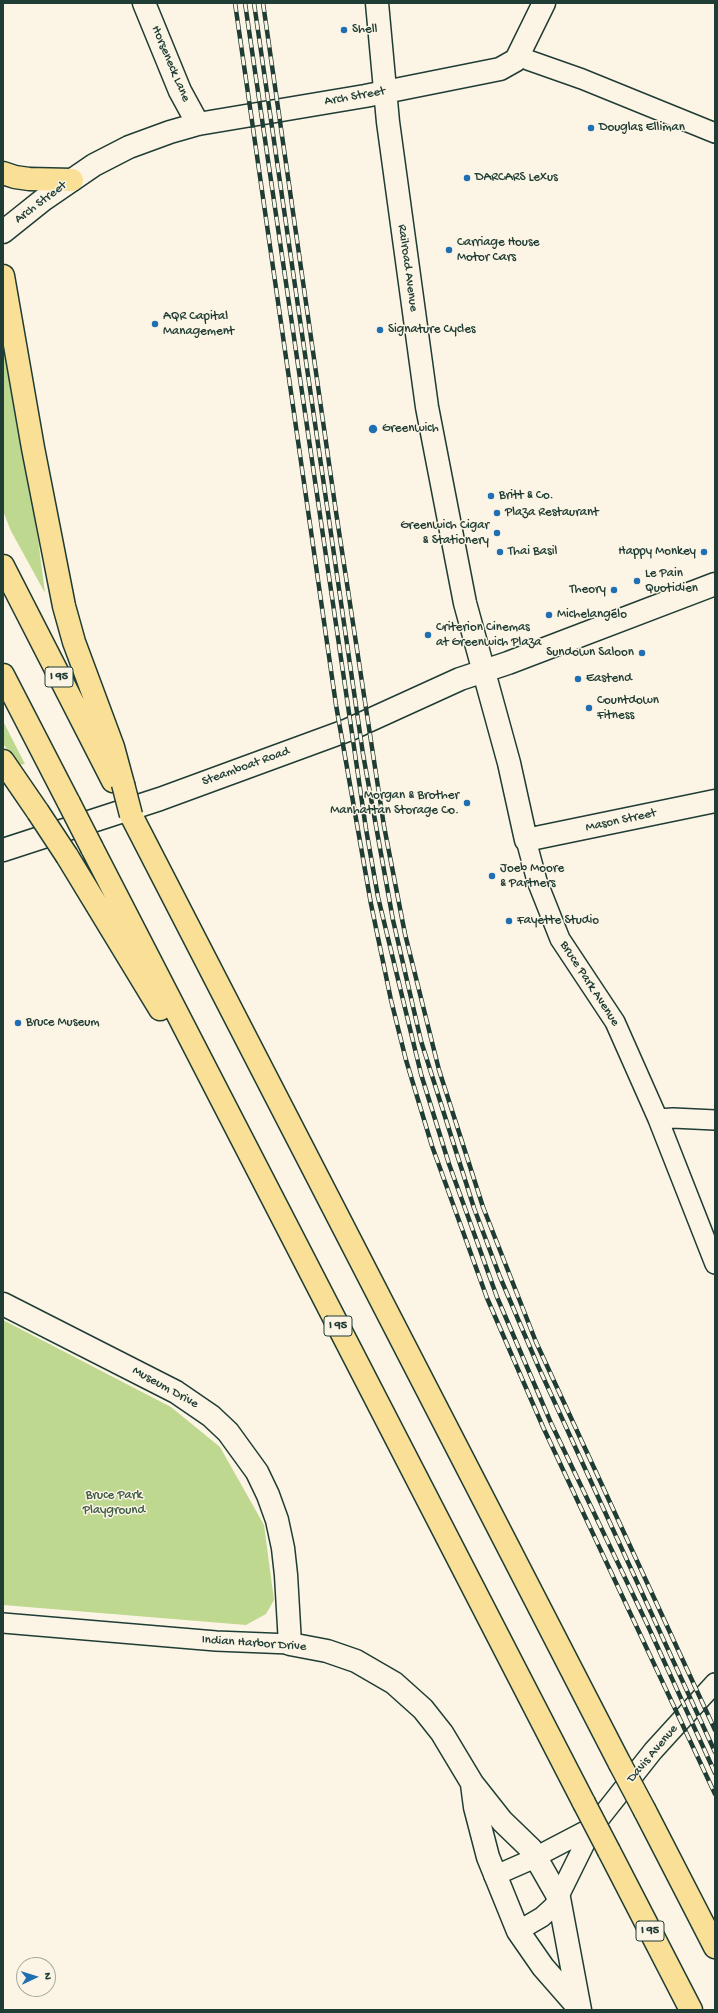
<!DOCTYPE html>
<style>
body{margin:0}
#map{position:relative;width:718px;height:2013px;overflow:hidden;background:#fcf5e5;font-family:"Gochi Hand",sans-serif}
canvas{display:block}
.frame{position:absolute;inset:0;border:4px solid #1f3d34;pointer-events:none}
.north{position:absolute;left:16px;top:1957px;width:40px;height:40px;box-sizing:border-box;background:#fcf5e5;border:1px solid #a4ab9e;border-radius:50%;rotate:86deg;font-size:11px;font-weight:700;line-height:16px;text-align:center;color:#1f3d34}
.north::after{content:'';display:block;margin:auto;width:14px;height:18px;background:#1f6fb2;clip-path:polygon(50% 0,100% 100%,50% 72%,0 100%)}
</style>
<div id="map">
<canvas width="718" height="2013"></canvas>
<div class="frame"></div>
<div class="north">N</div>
</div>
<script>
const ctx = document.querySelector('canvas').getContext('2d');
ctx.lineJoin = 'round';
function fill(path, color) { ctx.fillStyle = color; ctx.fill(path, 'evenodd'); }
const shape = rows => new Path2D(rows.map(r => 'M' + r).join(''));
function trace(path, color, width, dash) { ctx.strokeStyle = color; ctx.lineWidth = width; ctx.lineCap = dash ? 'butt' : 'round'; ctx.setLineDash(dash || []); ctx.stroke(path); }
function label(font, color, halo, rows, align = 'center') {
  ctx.font = font + ' "Gochi Hand",sans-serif'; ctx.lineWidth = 3; ctx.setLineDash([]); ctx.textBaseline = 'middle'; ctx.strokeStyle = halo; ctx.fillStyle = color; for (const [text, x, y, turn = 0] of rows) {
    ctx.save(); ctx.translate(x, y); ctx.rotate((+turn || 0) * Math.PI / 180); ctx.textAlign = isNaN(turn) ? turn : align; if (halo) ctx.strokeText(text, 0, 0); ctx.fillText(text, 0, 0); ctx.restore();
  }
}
fill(shape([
 [3,333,38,539,45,593,11,531,3,511],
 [3,721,25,764,19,765,3,744],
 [3,1320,171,1407,220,1447,264,1525,274,1600,266,1614,246,1625,3,1605]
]), '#bfd88f');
const street = shape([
 [520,54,528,60,582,79,715,133],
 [526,840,537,881,560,939,615,1022,658,1119,715,1264],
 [658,1119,673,1118,715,1120],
 [3,1623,216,1641,290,1644],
 [494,1876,526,1862,593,1827],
 [518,1931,542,1917,554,1906,593,1827,653,1751,715,1683]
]);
const secondary = shape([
 [144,3,180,91,198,124],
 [377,3,388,122,427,407,465,603,509,763,526,840,715,801],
 [3,232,43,200,94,165,129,147,170,132,198,124,365,96,500,69,516,60,544,3],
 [3,850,160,799,348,730,460,679,508,663,715,584],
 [3,1304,176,1392,211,1416,228,1432,257,1472,268,1495,277,1520,283,1548,286,1575,290,1644,327,1651,356,1661,394,1683,423,1709,442,1733,472,1783,502,1821,531,1849,559,1898,580,2010],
 [472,1784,475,1807,488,1857,518,1931,543,1967,578,2007]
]);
const highway = shape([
 [3,173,15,177,29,179,72,180],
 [3,276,33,448,64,606,74,642,113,747,123,784],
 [3,566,113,781],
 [3,675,69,803],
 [3,761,38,812],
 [131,815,620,1764],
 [92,848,584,1803],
 [67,856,160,1009],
 [645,1811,715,1947],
 [609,1851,691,2010]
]);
trace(street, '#1f3d34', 22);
trace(secondary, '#1f3d34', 25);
trace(highway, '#1f3d34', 25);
trace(street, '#fcf5e5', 19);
trace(secondary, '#fcf5e5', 22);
trace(highway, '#f9e096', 22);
const rail = shape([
 [235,3,336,705,371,904,391,1000,406,1060,432,1146,487,1298,543,1427,715,1794],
 [245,3,366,829,378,897,421,1074,449,1164,497,1297,551,1423,648,1626,715,1773],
 [254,3,363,754,393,920,421,1041,474,1208,500,1277,538,1366,715,1752],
 [263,3,336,512,384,826,405,934,439,1070,483,1207,536,1342,715,1730]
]);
trace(rail, '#1f3d34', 4.5);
trace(rail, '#fcf5e5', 3, [9]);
const highwayBridge = shape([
 [123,784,131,815],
 [69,803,92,848],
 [38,812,67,856],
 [620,1764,645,1811],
 [584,1803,609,1851]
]);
trace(highwayBridge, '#1f3d34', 25, []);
trace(highwayBridge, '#f9e096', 22);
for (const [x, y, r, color] of [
 [344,30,4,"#1f6fb2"],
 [591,128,4,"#1f6fb2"],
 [467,178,4,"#1f6fb2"],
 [449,250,4,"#1f6fb2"],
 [155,324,4,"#1f6fb2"],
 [380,330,4,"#1f6fb2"],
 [373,429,5,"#1f6fb2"],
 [491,496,4,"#1f6fb2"],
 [497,513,4,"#1f6fb2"],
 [497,533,4,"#1f6fb2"],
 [500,552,4,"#1f6fb2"],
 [704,552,4,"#1f6fb2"],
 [637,581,4,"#1f6fb2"],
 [614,590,4,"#1f6fb2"],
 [549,615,4,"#1f6fb2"],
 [428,635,4,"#1f6fb2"],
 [642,653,4,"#1f6fb2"],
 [578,679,4,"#1f6fb2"],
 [589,708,4,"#1f6fb2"],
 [467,803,4,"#1f6fb2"],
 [492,876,4,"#1f6fb2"],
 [509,921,4,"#1f6fb2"],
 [18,1023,4,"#1f6fb2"]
]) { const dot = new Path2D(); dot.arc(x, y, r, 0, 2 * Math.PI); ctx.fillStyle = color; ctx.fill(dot); trace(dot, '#fcf5e5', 1.5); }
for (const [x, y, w] of [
 [59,677,28],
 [338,1326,28],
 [650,1931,28]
]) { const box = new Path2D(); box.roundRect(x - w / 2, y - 10, w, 20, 3); ctx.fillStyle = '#fcf5e5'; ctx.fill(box); trace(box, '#1f3d34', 1); }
label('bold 12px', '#1f3d34', null, [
 ["I 95",59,677],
 ["I 95",338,1326],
 ["I 95",650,1931]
]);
label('13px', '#1f3d34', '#fcf5e5', [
 ["Shell",352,30],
 ["Douglas Elliman",599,128],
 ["DARCARS Lexus",475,178],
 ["Carriage House",457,243],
 ["Motor Cars",457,258],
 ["AQR Capital",163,317],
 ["Management",163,332],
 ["Signature Cycles",388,330],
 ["Greenwich",382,429],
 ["Britt & Co.",499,496],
 ["Plaza Restaurant",505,513],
 ["Greenwich Cigar",489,526,"right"],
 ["& Stationery",489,541,"right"],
 ["Thai Basil",508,552],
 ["Happy Monkey",696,552,"right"],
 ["Le Pain",645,574],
 ["Quotidien",645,589],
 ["Theory",606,590,"right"],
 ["Michelangelo",557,615],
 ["Criterion Cinemas",436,628],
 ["at Greenwich Plaza",436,643],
 ["Sundown Saloon",634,653,"right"],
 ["Eastend",586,679],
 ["Countdown",597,701],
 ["Fitness",597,716],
 ["Morgan & Brother",459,796,"right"],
 ["Manhattan Storage Co.",459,811,"right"],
 ["Joeb Moore",500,869],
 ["& Partners",500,884],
 ["Fayette Studio",517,921],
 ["Bruce Museum",26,1023]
], 'left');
label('13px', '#1f3d34', '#fcf5e5', [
 ["Horseneck Lane",170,64,67],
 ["Arch Street",355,97,-10],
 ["Arch Street",41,203,-37],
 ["Railroad Avenue",407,268,82],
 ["Steamboat Road",246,767,-20],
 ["Mason Street",621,821,-12],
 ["Bruce Park Avenue",589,984,57],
 ["Museum Drive",165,1388,29],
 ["Indian Harbor Drive",254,1644,4],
 ["Davis Avenue",653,1754,-50]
]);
label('13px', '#3f5c46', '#fcf5e5', [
 ["Bruce Park",114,1496],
 ["Playground",114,1511]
]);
</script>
